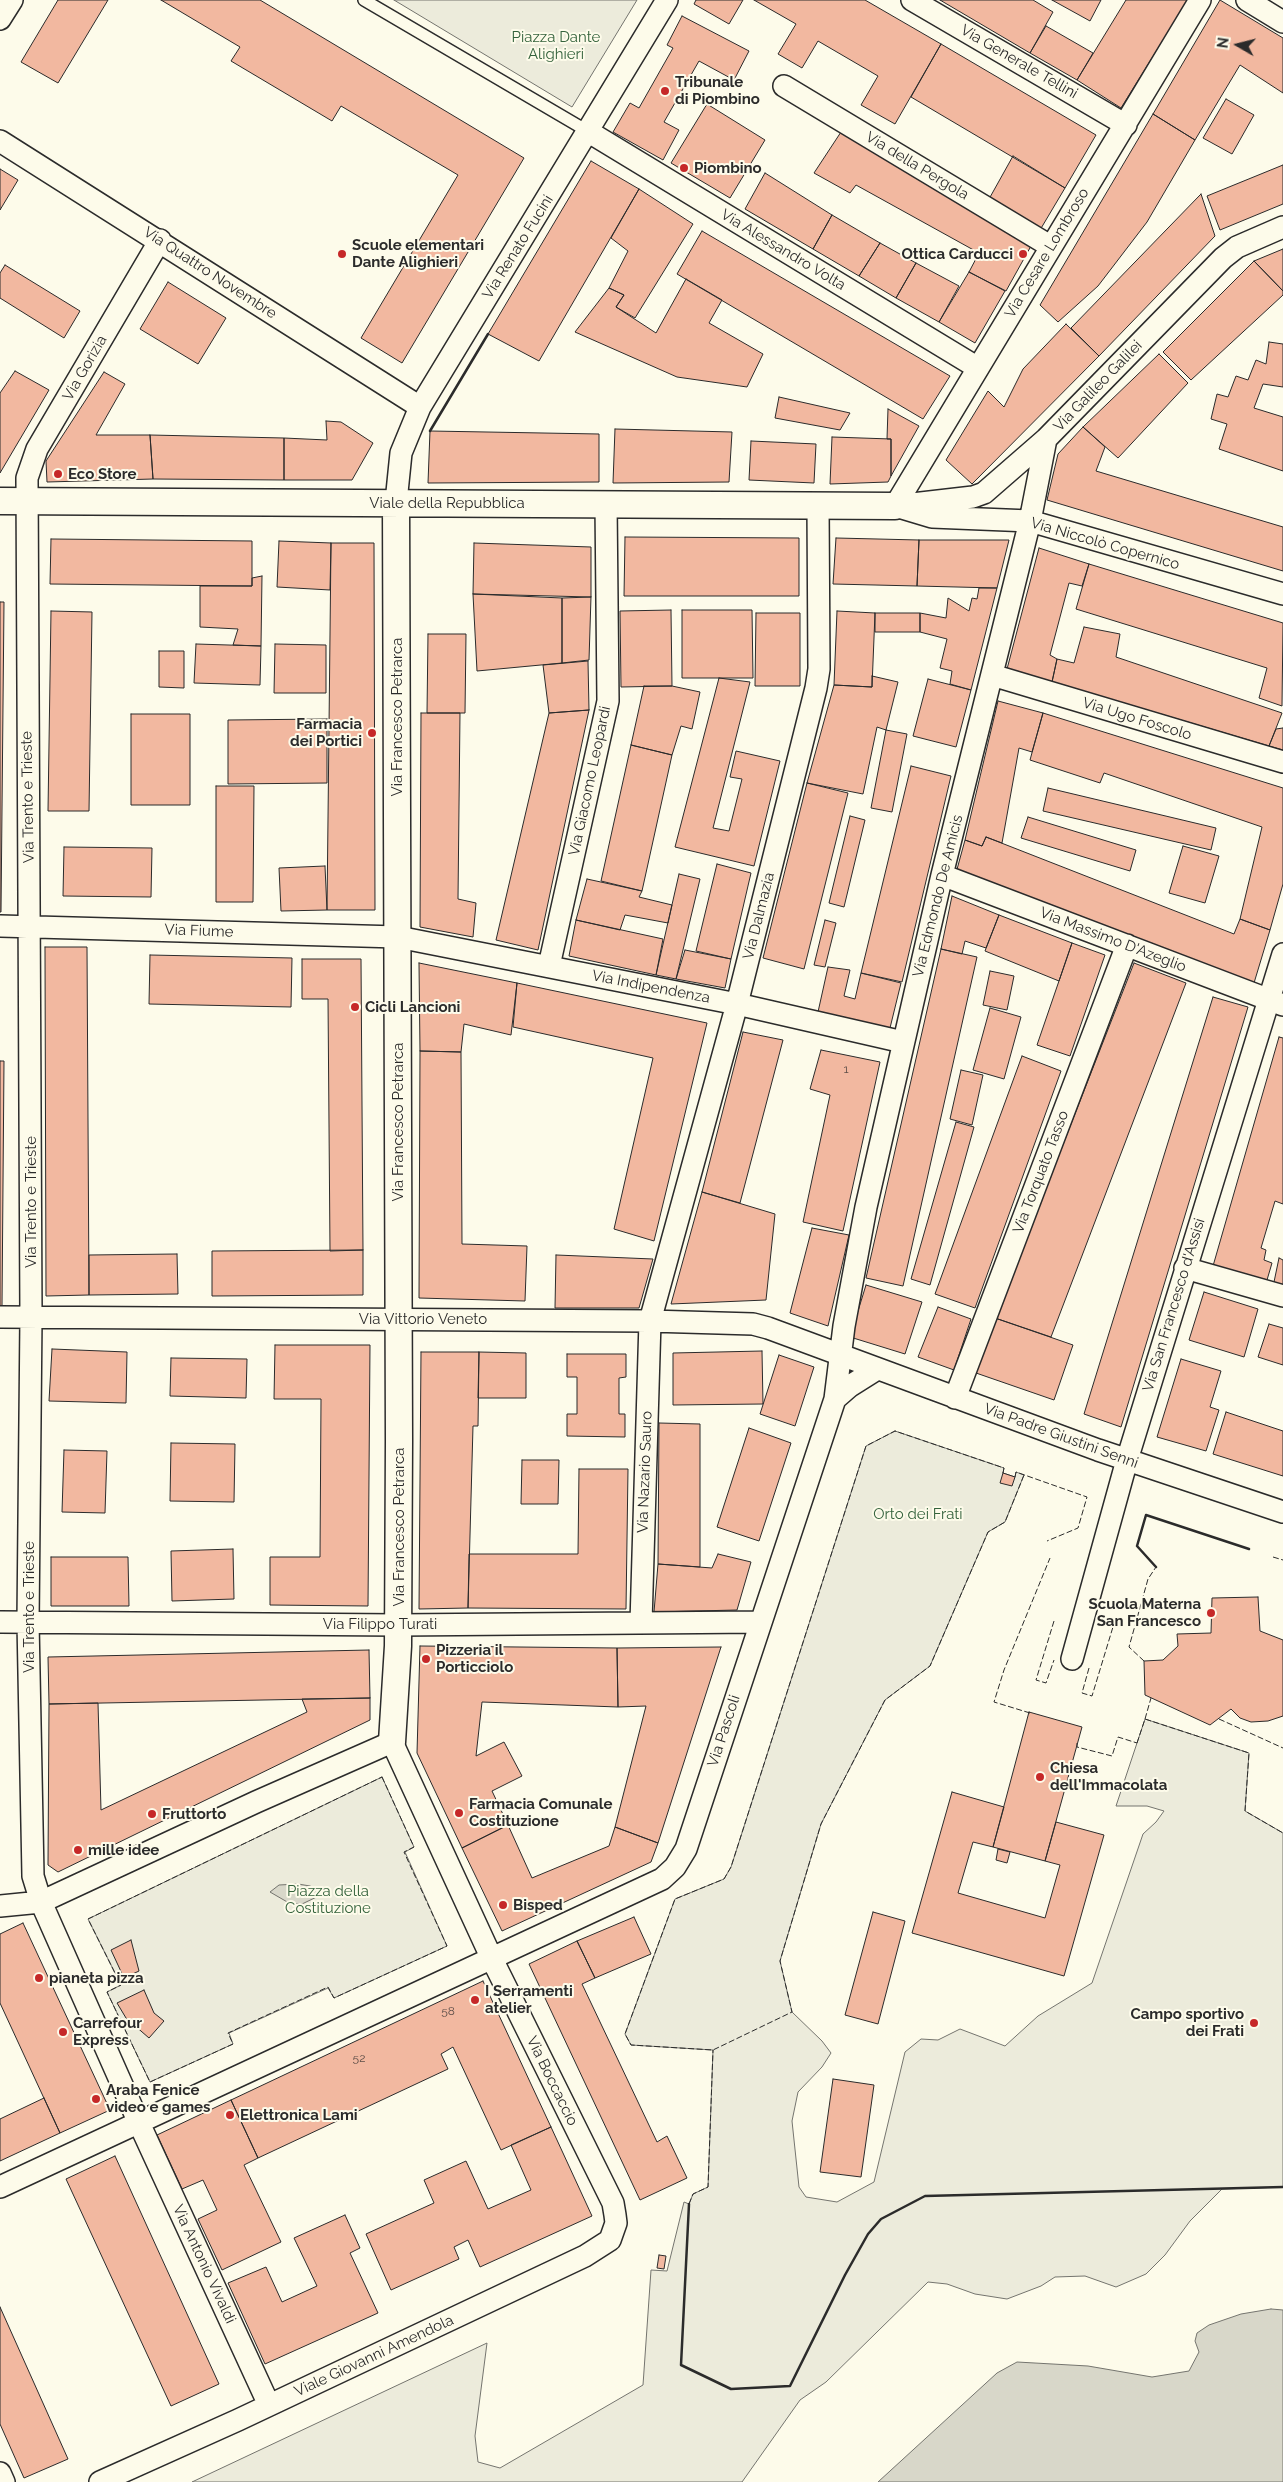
<!DOCTYPE html>
<meta charset="utf-8">
<style>
body{margin:0}
#map{position:relative;width:1283px;height:2482px;overflow:hidden;background:#fdfbea;font-family:Raleway,sans-serif}
canvas{display:block}
.north{position:absolute;left:1213px;top:20px;width:50px;height:50px;-webkit-text-stroke:4px #fdfbea;paint-order:stroke;rotate:278deg;font-size:14px;font-weight:700;line-height:20px;text-align:center;color:#2b2b2b}
.north::after{content:'';display:block;margin:auto;width:18px;height:22px;background:#2b2b2b;clip-path:polygon(50% 0,100% 100%,50% 72%,0 100%)}
</style>
<div id="map">
<canvas width="1283" height="2482"></canvas>
<div class="north">N</div>
</div>
<script>
const ctx = document.querySelector('canvas').getContext('2d');
ctx.lineJoin = 'round';
function fill(path, color) { ctx.fillStyle = color; ctx.fill(path, 'evenodd'); }
const shape = rows => new Path2D(rows.map(r => 'M' + r).join(''));
function trace(path, color, width, dash) { ctx.strokeStyle = color; ctx.lineWidth = width; ctx.lineCap = dash ? 'butt' : 'round'; ctx.setLineDash(dash || []); ctx.stroke(path); }
function label(font, color, halo, rows, align = 'center') {
  ctx.font = font + ' Raleway,sans-serif'; ctx.lineWidth = 4; ctx.setLineDash([]); ctx.textBaseline = 'middle'; ctx.strokeStyle = halo; ctx.fillStyle = color; for (const [text, x, y, turn = 0] of rows) {
    ctx.save(); ctx.translate(x, y); ctx.rotate((+turn || 0) * Math.PI / 180); ctx.textAlign = isNaN(turn) ? turn : align; if (halo) ctx.strokeText(text, 0, 0); ctx.fillText(text, 0, 0); ctx.restore();
  }
}
const green = shape([
 [394,0,637,0,572,107,394,0],
 [895,1431,1004,1468,1003,1473,1015,1477,1016,1472,1024,1475,1005,1522,988,1532,930,1666,885,1700,821,1824,780,1961,792,2012,822,2041,831,2053,822,2067,798,2092,792,2121,799,2187,806,2197,837,2202,874,2182,905,2052,921,2039,938,2040,960,2029,1005,2046,1038,2016,1092,1983,1143,1834,1156,1822,1164,1811,1147,1806,1116,1806,1145,1719,1249,1753,1245,1811,1283,1833,1283,2187,1222,2189,1190,2221,1165,2255,1146,2274,1116,2287,1085,2276,1055,2277,1041,2286,1007,2299,975,2294,947,2284,928,2282,826,2382,800,2400,742,2482,192,2482,487,2343,475,2436,478,2462,500,2468,643,2385,651,2270,667,2271,684,2202,689,2204,693,2194,708,2187,713,2050,631,2045,625,2034,675,1899,724,1879,731,1867,866,1446,895,1431],
 [382,1777,414,1847,405,1852,447,1946,334,1998,328,1988,229,2033,233,2044,150,2082,107,1992,121,1985,88,1919,382,1777]
]);
fill(green, '#ecebdb');
trace(green, '#74746e', 1);
const water = shape([
 [298,1884,310,1886,325,1893,302,1904,289,1903,270,1892,279,1885,298,1884],
 [1271,2309,1283,2310,1283,2482,878,2482,997,2373,1017,2362,1088,2366,1152,2377,1189,2371,1199,2352,1195,2341,1197,2333,1209,2325,1241,2314,1271,2309]
]);
fill(water, '#d8d7c9');
trace(water, '#74746e', 1);
const building = shape([
 [58,0,108,0,58,83,21,62,58,0],
 [161,0,260,0,524,158,402,363,361,338,458,175,341,106,332,121,231,61,240,47,161,0],
 [696,0,743,0,729,24,694,4,696,0],
 [754,0,865,0,941,44,895,124,861,105,878,76,818,41,802,68,778,54,796,24,754,0],
 [940,0,1033,0,1053,12,1030,53,940,0],
 [1052,0,1101,0,1090,21,1052,0],
 [1126,0,1188,0,1121,108,1077,80,1126,0],
 [1220,0,1283,38,1283,93,1240,65,1195,140,1153,114,1220,0],
 [682,16,749,51,734,80,699,61,664,122,679,130,663,160,613,132,630,103,639,108,673,48,667,45,682,16],
 [1046,26,1093,53,1077,80,1030,53,1046,26],
 [941,44,1096,135,1065,188,911,97,941,44],
 [1226,99,1254,115,1232,154,1203,138,1226,99],
 [707,104,765,140,730,198,671,163,707,104],
 [1153,114,1195,140,1147,222,1098,286,1058,322,1040,305,1153,114],
 [841,132,1031,246,1006,291,969,272,979,253,856,185,850,193,814,173,841,132],
 [1013,156,1065,188,1040,230,989,199,1013,156],
 [591,161,639,189,539,361,488,334,591,161],
 [1283,165,1283,204,1220,230,1207,196,1283,165],
 [0,169,18,180,0,210,0,169],
 [765,173,832,215,813,249,745,209,765,173],
 [639,189,693,224,635,318,616,307,624,295,609,288,628,251,611,238,639,189],
 [1201,194,1215,236,1099,356,1071,328,1201,194],
 [832,215,880,243,859,276,813,249,832,215],
 [702,231,950,376,923,419,677,274,702,231],
 [880,243,916,263,896,298,859,276,880,243],
 [1283,249,1283,291,1254,261,1283,249],
 [1254,261,1283,291,1283,295,1191,380,1163,352,1254,261],
 [916,263,959,286,939,322,896,298,916,263],
 [5,265,80,311,64,338,0,298,0,273,5,265],
 [969,272,1005,291,975,343,939,322,969,272],
 [686,279,722,300,709,323,763,354,747,387,677,377,575,332,609,288,624,295,616,307,656,333,686,279],
 [168,282,226,318,198,364,140,329,168,282],
 [1066,324,1099,356,972,484,946,460,988,391,1004,407,1023,369,1066,324],
 [1269,342,1283,344,1283,387,1263,384,1254,408,1283,417,1283,471,1219,449,1227,424,1211,419,1217,394,1228,397,1236,376,1248,380,1256,360,1266,364,1269,342],
 [1159,354,1188,383,1118,458,1083,427,1159,354],
 [15,371,49,390,0,473,0,393,15,371],
 [104,372,125,384,96,435,150,435,153,479,47,482,46,461,104,372],
 [779,397,850,413,840,430,775,418,779,397],
 [888,409,919,426,891,476,891,439,887,439,888,409],
 [326,421,341,422,373,443,352,480,284,480,284,438,327,440,326,421],
 [1083,427,1105,447,1096,471,1283,527,1283,571,1047,500,1058,454,1083,427],
 [615,429,732,432,729,482,613,483,615,429],
 [430,431,599,434,599,482,428,483,430,431],
 [150,435,284,438,284,480,153,479,150,435],
 [832,437,891,439,891,476,888,482,830,484,832,437],
 [751,441,816,444,814,483,749,480,751,441],
 [625,537,799,538,799,596,624,596,625,537],
 [836,538,919,540,917,586,833,584,836,538],
 [51,539,252,541,252,586,50,584,51,539],
 [919,540,1009,540,997,588,917,586,919,540],
 [279,541,331,543,330,590,277,587,279,541],
 [331,543,374,543,375,910,327,910,331,543],
 [474,543,591,547,591,597,473,594,474,543],
 [1039,548,1089,564,1082,586,1069,583,1050,655,1057,659,1052,682,1007,669,1039,548],
 [1089,564,1283,623,1282,706,1259,698,1267,668,1076,609,1089,564],
 [262,576,261,646,233,645,238,629,200,627,200,586,252,586,252,578,262,576],
 [979,588,997,588,971,690,950,684,952,671,940,668,947,639,920,632,920,613,946,618,948,598,969,611,972,598,977,599,979,588],
 [473,594,562,598,562,663,477,671,473,594],
 [591,597,589,660,562,663,562,598,591,597],
 [0,602,4,602,1,912,0,912,0,602],
 [671,610,672,686,621,687,620,611,671,610],
 [682,610,752,610,753,678,682,678,682,610],
 [51,611,92,612,89,811,48,811,51,611],
 [837,611,875,613,872,687,834,685,837,611],
 [756,613,800,613,800,686,755,686,756,613],
 [875,613,920,613,920,632,875,632,875,613],
 [1084,627,1120,634,1116,657,1282,713,1269,746,1052,682,1057,659,1074,663,1084,627],
 [428,634,466,634,465,713,427,713,428,634],
 [196,644,261,646,260,685,194,683,196,644],
 [275,644,326,645,326,693,274,693,275,644],
 [159,651,184,651,184,688,159,687,159,651],
 [588,661,589,710,549,713,543,665,588,661],
 [872,676,898,682,886,730,877,727,863,794,807,783,834,685,872,687,872,676],
 [719,678,750,682,713,828,729,831,742,779,730,777,736,751,780,761,754,866,675,847,719,678],
 [928,679,971,690,956,747,913,736,928,679],
 [644,686,672,686,700,692,692,729,681,726,672,755,631,745,644,686],
 [998,701,1043,713,1032,752,1019,748,1002,843,986,837,982,846,965,840,998,701],
 [589,710,538,950,496,940,549,713,589,710],
 [421,713,460,713,458,899,476,903,473,937,420,927,421,713],
 [1043,713,1283,788,1283,884,1270,930,1240,919,1262,827,1104,773,1100,783,1030,760,1043,713],
 [131,714,190,714,190,805,131,805,131,714],
 [327,719,327,783,228,784,228,720,327,719],
 [1283,728,1283,750,1269,746,1276,729,1283,728],
 [886,730,907,734,892,812,871,808,886,730],
 [631,745,672,755,642,891,601,881,631,745],
 [911,766,951,776,902,982,861,973,911,766],
 [807,783,848,793,804,969,763,958,807,783],
 [216,786,254,786,253,902,216,902,216,786],
 [1048,788,1216,828,1211,850,1043,811,1048,788],
 [850,816,865,820,844,907,829,903,850,816],
 [1028,817,1136,850,1130,871,1021,838,1028,817],
 [986,837,1234,934,1240,919,1270,930,1254,983,956,873,965,840,982,846,986,837],
 [1183,846,1219,856,1205,903,1169,893,1183,846],
 [64,847,152,848,151,897,63,896,64,847],
 [717,864,751,873,731,959,696,951,717,864],
 [325,866,327,910,281,911,279,868,325,866],
 [679,874,700,879,676,979,656,975,679,874],
 [587,879,642,891,639,897,672,905,668,923,625,915,620,930,576,920,587,879],
 [952,896,999,915,986,948,965,941,962,954,941,949,952,896],
 [999,915,1072,943,1059,981,985,951,999,915],
 [576,920,663,939,656,975,569,956,576,920],
 [825,920,836,923,825,967,814,965,825,920],
 [1072,943,1105,955,1070,1056,1037,1045,1072,943],
 [45,947,87,947,89,1295,46,1296,45,947],
 [941,949,977,957,903,1286,866,1278,941,949],
 [685,950,731,959,725,988,676,979,685,950],
 [150,955,292,958,291,1007,149,1004,150,955],
 [302,959,361,959,363,1250,330,1251,328,999,302,999,302,959],
 [419,963,517,983,511,1035,464,1024,461,1052,420,1051,419,963],
 [1134,963,1186,983,1051,1337,995,1318,1134,963],
 [828,967,850,970,844,996,855,999,861,973,901,983,890,1028,818,1012,828,967],
 [990,971,1014,976,1007,1010,983,1005,990,971],
 [517,983,707,1023,654,1241,614,1229,653,1058,513,1027,517,983],
 [1213,997,1248,1007,1121,1427,1084,1414,1213,997],
 [990,1008,1021,1017,1004,1079,973,1070,990,1008],
 [743,1032,783,1040,740,1203,702,1192,743,1032],
 [1279,1037,1283,1038,1283,1204,1275,1201,1261,1248,1266,1250,1264,1260,1272,1263,1267,1280,1213,1266,1279,1037],
 [821,1050,880,1062,843,1231,803,1222,830,1095,810,1089,821,1050],
 [420,1051,461,1052,462,1244,527,1246,525,1301,419,1298,420,1051],
 [1022,1056,1061,1071,975,1308,935,1294,1022,1056],
 [0,1061,4,1061,2,1306,0,1306,0,1061],
 [961,1070,983,1075,972,1125,950,1119,961,1070],
 [956,1122,974,1127,930,1285,911,1279,956,1122],
 [702,1192,775,1214,766,1300,671,1304,702,1192],
 [812,1228,849,1235,828,1326,790,1313,812,1228],
 [363,1250,363,1295,212,1296,212,1251,363,1250],
 [177,1254,178,1294,89,1295,89,1255,177,1254],
 [556,1255,653,1259,639,1308,555,1308,556,1255],
 [1279,1258,1283,1260,1283,1285,1274,1282,1279,1258],
 [866,1285,922,1302,905,1354,850,1337,866,1285],
 [1204,1292,1258,1309,1244,1357,1189,1340,1204,1292],
 [938,1307,971,1319,954,1370,918,1357,938,1307],
 [995,1318,1073,1345,1054,1400,976,1373,995,1318],
 [1269,1324,1283,1328,1283,1365,1258,1357,1269,1324],
 [275,1345,370,1345,368,1606,270,1605,270,1557,320,1557,321,1399,274,1399,275,1345],
 [52,1349,127,1352,126,1403,49,1401,52,1349],
 [762,1351,763,1404,673,1405,673,1353,762,1351],
 [421,1352,479,1352,478,1426,473,1426,468,1608,419,1609,421,1352],
 [479,1352,526,1353,526,1398,478,1398,479,1352],
 [567,1354,626,1354,626,1377,619,1378,619,1414,625,1414,625,1437,567,1436,567,1414,577,1414,577,1377,567,1377,567,1354],
 [779,1355,814,1367,795,1426,760,1414,779,1355],
 [171,1358,247,1359,246,1398,170,1396,171,1358],
 [1181,1359,1221,1371,1210,1407,1219,1410,1206,1451,1157,1437,1181,1359],
 [1226,1412,1283,1431,1283,1476,1213,1454,1226,1412],
 [659,1423,700,1424,700,1567,658,1564,659,1423],
 [749,1428,791,1443,759,1541,717,1527,749,1428],
 [171,1443,235,1444,234,1502,170,1501,171,1443],
 [64,1450,107,1451,105,1513,62,1512,64,1450],
 [522,1460,559,1460,558,1504,521,1504,522,1460],
 [579,1469,628,1469,626,1609,468,1608,469,1554,578,1554,579,1469],
 [1003,1473,1015,1477,1012,1486,1000,1483,1003,1473],
 [233,1549,234,1599,172,1601,171,1551,233,1549],
 [718,1554,751,1562,737,1610,654,1612,658,1564,712,1568,718,1554],
 [51,1557,128,1557,129,1606,51,1606,51,1557],
 [1258,1597,1260,1631,1283,1640,1283,1716,1268,1721,1251,1722,1240,1718,1231,1709,1210,1725,1145,1695,1144,1661,1163,1660,1178,1646,1177,1634,1211,1633,1212,1598,1258,1597],
 [420,1646,617,1648,618,1707,482,1702,476,1756,504,1742,522,1776,492,1791,508,1825,462,1848,417,1753,420,1646],
 [721,1647,658,1843,615,1827,646,1706,618,1707,617,1648,721,1647],
 [369,1650,370,1698,49,1704,48,1657,369,1650],
 [370,1698,370,1720,58,1872,48,1865,49,1704,98,1703,101,1810,307,1712,302,1699,370,1698],
 [1029,1712,1082,1727,1045,1861,993,1847,1029,1712],
 [952,1792,1004,1807,993,1847,973,1842,958,1893,1045,1918,1060,1865,1045,1861,1056,1822,1104,1835,1064,1976,912,1933,952,1792],
 [508,1825,532,1878,609,1846,615,1827,658,1843,651,1862,502,1931,462,1848,508,1825],
 [998,1849,1010,1852,1007,1863,996,1860,998,1849],
 [873,1912,905,1921,878,2024,845,2015,873,1912],
 [634,1917,651,1954,595,1978,577,1941,634,1917],
 [23,1923,110,2110,60,2133,0,2003,0,1934,23,1923],
 [131,1940,139,1971,124,1978,111,1950,131,1940],
 [577,1941,595,1978,582,1984,657,2142,667,2136,687,2178,640,2200,529,1964,577,1941],
 [483,1981,551,2127,501,2150,453,2047,441,2054,448,2069,258,2158,231,2100,483,1981],
 [144,1990,154,2013,164,2021,149,2038,126,2018,117,2003,144,1990],
 [833,2079,874,2085,861,2177,820,2172,833,2079],
 [44,2098,60,2133,0,2161,0,2119,44,2098],
 [231,2100,258,2158,244,2165,281,2242,222,2270,198,2219,217,2210,203,2180,182,2189,157,2135,231,2100],
 [551,2127,592,2216,480,2267,468,2240,454,2247,459,2259,391,2290,366,2234,434,2203,424,2180,466,2161,488,2209,531,2190,511,2145,551,2127],
 [115,2156,219,2384,171,2406,66,2179,115,2156],
 [345,2215,360,2248,350,2253,378,2313,265,2364,228,2283,266,2267,282,2302,317,2286,294,2238,345,2215],
 [659,2255,666,2256,664,2269,657,2268,659,2255],
 [0,2307,68,2459,24,2478,0,2424,0,2307]
]);
fill(building, '#f2b8a0');
trace(building, '#2b2b2b', 1);
const service = shape([
 [364,0,589,132]
]);
const minor = shape([
 [912,0,1126,125],
 [1247,0,1283,22],
 [0,19,12,0],
 [784,86,1050,246],
 [589,132,978,368],
 [0,141,420,407],
 [160,240,37,449,27,478,31,1317,28,1622,33,1876,41,1902,139,2123,269,2405],
 [396,502,401,453,420,407,667,0],
 [895,506,1200,0],
 [895,506,973,497,984,493,1046,439,1223,258,1237,247,1283,227],
 [902,508,932,517,1030,521,1283,594],
 [992,675,1283,762],
 [942,875,1283,1005],
 [0,926,398,937,737,1004,903,1042],
 [549,966,608,701,606,503],
 [1185,1268,1283,1296],
 [0,1317,650,1321,753,1324,768,1328,1098,1450,1283,1512],
 [955,1398,1127,945],
 [835,1399,850,1386,877,1369],
 [0,1622,398,1625,759,1622],
 [641,1623,650,1321,737,1004,816,688,819,669,818,505],
 [1072,1659,1127,1460,1283,954],
 [0,1906,41,1902,256,1802,392,1742,492,1959,613,2203,615,2215,616,2223,610,2240,585,2256,238,2420,100,2482],
 [0,2187,662,1879,675,1867,686,1849,835,1399,844,1326,866,1207,942,875,1030,521,1046,439],
 [0,2473,4,2482]
]);
const tertiary = shape([
 [0,501,895,506],
 [392,1742,398,1646,399,1441,396,502]
]);
trace(service, '#2b2b2b', 14);
trace(minor, '#2b2b2b', 24);
trace(tertiary, '#2b2b2b', 29);
trace(service, '#fdfbea', 11);
trace(minor, '#fdfbea', 21);
trace(tertiary, '#fdfbea', 26);
trace(shape([
 [1003,1473,1004,1468,895,1431,866,1446,731,1867,724,1879,675,1899,625,2034,631,2045,713,2050,792,2012,780,1961,821,1824,885,1700,930,1666,988,1532,1005,1522,1024,1475],
 [1015,1477,1016,1472,1087,1497,1078,1528,1047,1541],
 [1273,1557,1283,1560],
 [1054,1621,1036,1680,1046,1683,1054,1660],
 [1144,1661,1129,1647,1148,1579,1156,1567,1137,1546,1146,1515,1249,1549],
 [1089,1668,1082,1693,1092,1696,1116,1617],
 [1030,1713,994,1702,1004,1670,1050,1558],
 [1145,1719,1151,1698],
 [1219,1719,1283,1748],
 [1077,1743,1077,1747,1112,1756,1118,1737,1137,1743],
 [1137,1743,1145,1719,1249,1753,1245,1811,1283,1833],
 [382,1777,414,1847,404,1852,447,1946,334,1998,328,1987,228,2033,233,2044,150,2082,107,1992,121,1985,88,1919,382,1777],
 [689,2204,693,2194,708,2187,713,2050]
]), '#2b2b2b', 1, [6, 2.5]);
trace(shape([
 [430,431,488,334],
 [1156,1567,1137,1546,1146,1515,1249,1549],
 [689,2204,681,2365,731,2389,790,2386,845,2275,868,2234,881,2219,925,2196,1283,2187]
]), '#2b2b2b', 2.5);
for (const [x, y, r, color] of [
 [665,91,5,"#c62828"],
 [684,168,5,"#c62828"],
 [342,254,5,"#c62828"],
 [1023,254,5,"#c62828"],
 [58,474,5,"#c62828"],
 [372,733,5,"#c62828"],
 [355,1007,5,"#c62828"],
 [1211,1613,5,"#c62828"],
 [426,1659,5,"#c62828"],
 [1040,1777,5,"#c62828"],
 [459,1813,5,"#c62828"],
 [152,1814,5,"#c62828"],
 [78,1850,5,"#c62828"],
 [503,1905,5,"#c62828"],
 [39,1978,5,"#c62828"],
 [475,2000,5,"#c62828"],
 [1254,2023,5,"#c62828"],
 [63,2032,5,"#c62828"],
 [96,2099,5,"#c62828"],
 [230,2115,5,"#c62828"]
]) { const dot = new Path2D(); dot.arc(x, y, r, 0, 2 * Math.PI); ctx.fillStyle = color; ctx.fill(dot); trace(dot, '#fdfbea', 2); }
label('12px', '#5d4e48', null, [
 ["1",846,1069],
 ["58",448,2011],
 ["52",359,2058]
]);
label('15px', '#34623c', '#fdfbea', [
 ["Piazza Dante",556,37],
 ["Alighieri",556,54],
 ["Orto dei Frati",918,1514],
 ["Piazza della",328,1891],
 ["Costituzione",328,1908]
]);
label('15px', '#2b2b2b', '#fdfbea', [
 ["Via Generale Tellini",1019,62,30],
 ["Via della Pergola",917,166,31],
 ["Via Renato Fucini",518,247,-58],
 ["Via Alessandro Volta",783,250,31],
 ["Via Cesare Lombroso",1047,253,-59],
 ["Via Quattro Novembre",210,273,33],
 ["Via Gorizia",85,368,-60],
 ["Via Galileo Galilei",1098,386,-46],
 ["Viale della Repubblica",447,503],
 ["Via Niccolò Copernico",1105,544,16],
 ["Via Francesco Petrarca",397,717,-90],
 ["Via Ugo Foscolo",1137,719,17],
 ["Via Giacomo Leopardi",590,781,-78],
 ["Via Trento e Trieste",28,797,-91],
 ["Via Edmondo De Amicis",938,896,-76],
 ["Via Dalmazia",759,916,-76],
 ["Via Fiume",199,931,2],
 ["Via Massimo D'Azeglio",1113,940,21],
 ["Via Indipendenza",651,987,11],
 ["Via Francesco Petrarca",398,1122,-90],
 ["Via Torquato Tasso",1041,1172,-69],
 ["Via Trento e Trieste",31,1202,-90],
 ["Via San Francesco d'Assisi",1174,1305,-73],
 ["Via Vittorio Veneto",423,1319],
 ["Via Padre Giustini Senni",1061,1436,20],
 ["Via Nazario Sauro",645,1472,-88],
 ["Via Francesco Petrarca",399,1527,-90],
 ["Via Trento e Trieste",29,1607,-90],
 ["Via Filippo Turati",380,1624],
 ["Via Pascoli",724,1731,-72],
 ["Via Boccaccio",552,2081,64],
 ["Via Antonio Vivaldi",204,2264,65],
 ["Viale Giovanni Amendola",374,2356,-25]
]);
label('bold 15px', '#2b2b2b', '#fdfbea', [
 ["Tribunale",675,82],
 ["di Piombino",675,99],
 ["Piombino",694,168],
 ["Scuole elementari",352,245],
 ["Dante Alighieri",352,262],
 ["Ottica Carducci",1013,254,"right"],
 ["Eco Store",68,474],
 ["Farmacia",362,724,"right"],
 ["dei Portici",362,741,"right"],
 ["Cicli Lancioni",365,1007],
 ["Scuola Materna",1201,1604,"right"],
 ["San Francesco",1201,1621,"right"],
 ["Pizzeria il",436,1650],
 ["Porticciolo",436,1667],
 ["Chiesa",1050,1768],
 ["dell'Immacolata",1050,1785],
 ["Farmacia Comunale",469,1804],
 ["Costituzione",469,1821],
 ["Fruttorto",162,1814],
 ["mille idee",88,1850],
 ["Bisped",513,1905],
 ["pianeta pizza",49,1978],
 ["I Serramenti",485,1991],
 ["atelier",485,2008],
 ["Campo sportivo",1244,2014,"right"],
 ["dei Frati",1244,2031,"right"],
 ["Carrefour",73,2023],
 ["Express",73,2040],
 ["Araba Fenice",106,2090],
 ["video e games",106,2107],
 ["Elettronica Lami",240,2115]
], 'left');
</script>
